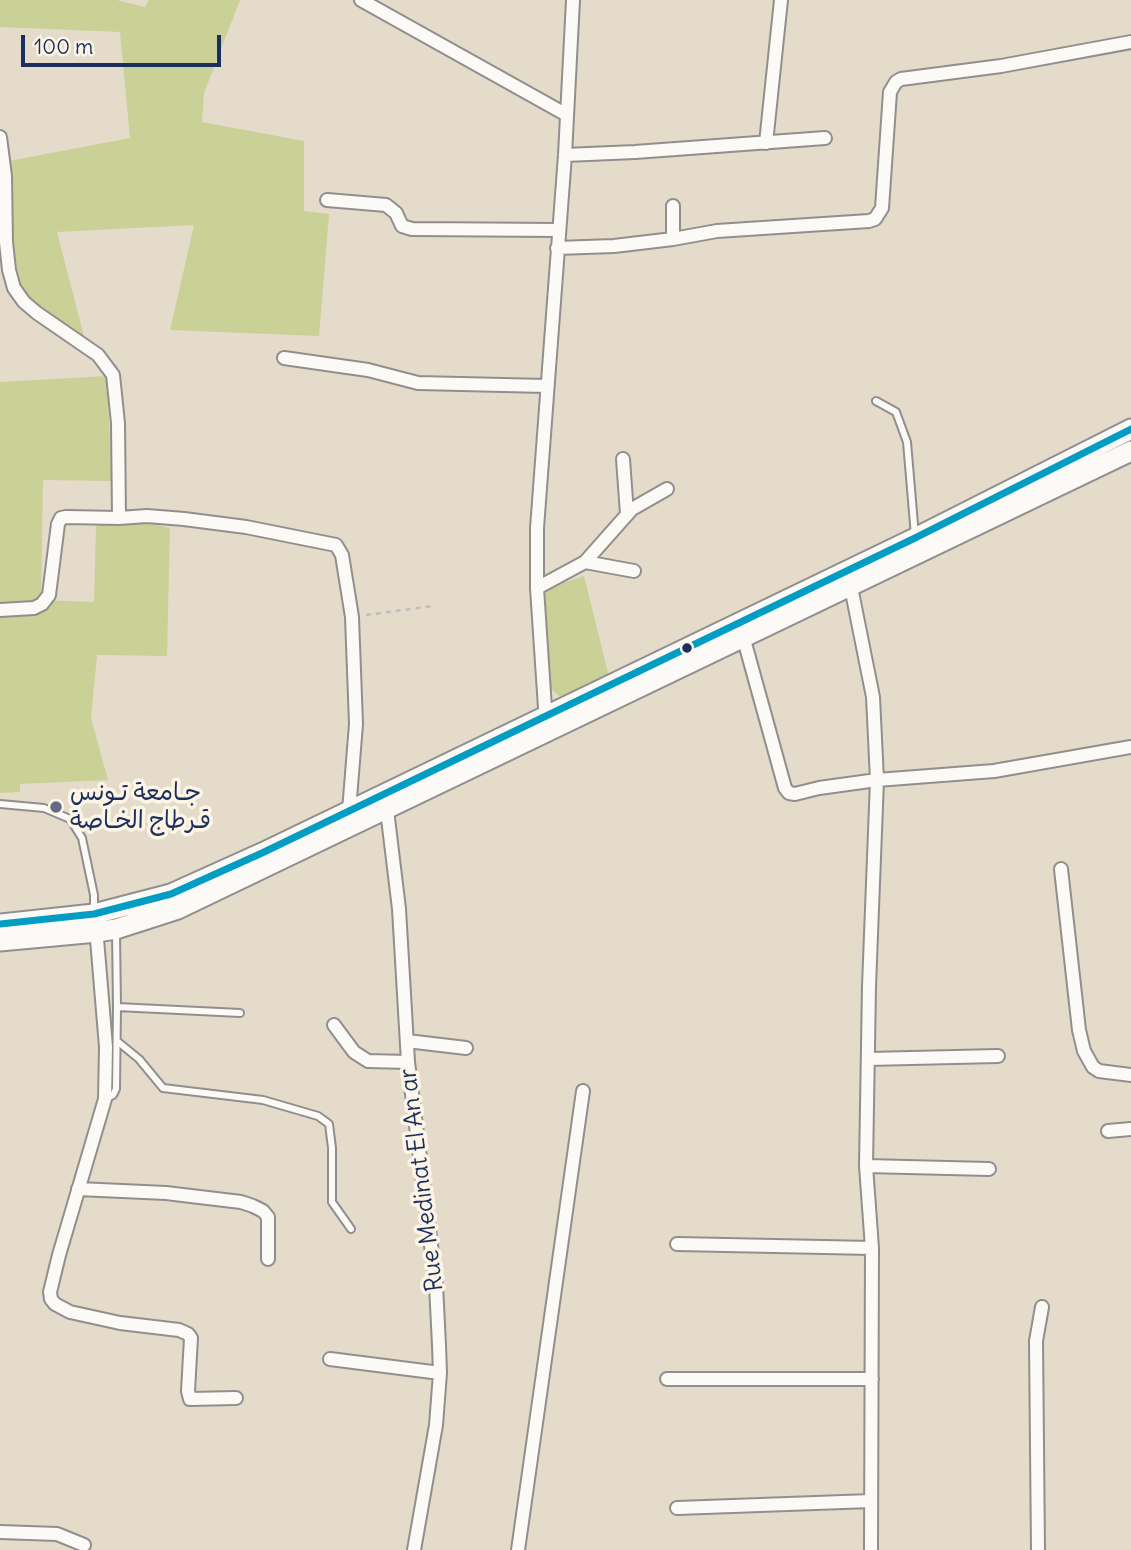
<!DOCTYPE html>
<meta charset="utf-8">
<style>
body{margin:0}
#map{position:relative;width:1131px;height:1550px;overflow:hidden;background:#e5dbca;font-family:Delius,sans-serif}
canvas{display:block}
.scale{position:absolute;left:21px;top:35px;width:200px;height:32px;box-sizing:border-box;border:4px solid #1b2f5e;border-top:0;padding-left:9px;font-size:21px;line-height:24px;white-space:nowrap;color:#1b2f5e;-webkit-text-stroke:5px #fcf5e5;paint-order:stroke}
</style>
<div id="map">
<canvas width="1131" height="1550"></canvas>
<div class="scale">100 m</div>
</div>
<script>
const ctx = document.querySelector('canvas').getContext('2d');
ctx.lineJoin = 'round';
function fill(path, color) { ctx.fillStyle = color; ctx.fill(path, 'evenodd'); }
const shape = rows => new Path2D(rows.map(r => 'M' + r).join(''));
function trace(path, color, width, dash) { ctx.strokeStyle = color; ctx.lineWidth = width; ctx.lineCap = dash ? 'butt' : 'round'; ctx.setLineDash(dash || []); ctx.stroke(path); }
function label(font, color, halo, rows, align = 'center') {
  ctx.font = font + ' Delius,"Playpen Sans Arabic",sans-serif'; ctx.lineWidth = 7; ctx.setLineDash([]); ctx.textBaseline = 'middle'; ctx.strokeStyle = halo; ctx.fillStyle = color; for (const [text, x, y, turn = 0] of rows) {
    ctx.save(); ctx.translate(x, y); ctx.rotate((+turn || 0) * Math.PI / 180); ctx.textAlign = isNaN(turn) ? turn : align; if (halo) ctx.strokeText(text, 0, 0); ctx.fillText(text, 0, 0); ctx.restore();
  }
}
fill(shape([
 [0,0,117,0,145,7,149,0,240,0,204,93,202,122,304,141,304,211,329,214,319,336,170,330,194,225,57,232,87,348,14,295,9,161,130,138,120,32,0,27],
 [106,376,113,481,43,480,41,600,94,602,96,526,127,518,170,528,167,656,97,655,91,718,108,780,20,784,20,792,0,793,0,382],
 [584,576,609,677,563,699,553,691,548,681,545,589]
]), '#cad197');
const lane = shape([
 [876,401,896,412,907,442,915,536],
 [0,804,44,808,70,819,82,838,94,895,94,911],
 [116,932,117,1007],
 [117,1041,139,1059,163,1088,263,1100,318,1116,329,1124,332,1148,332,1202,351,1229],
 [105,1099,113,1095,116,1089,117,1007,240,1013]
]);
const street = shape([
 [361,0,567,115],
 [0,137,5,176,6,242,9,270,14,288,24,302,37,313,98,355,113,375,118,423,119,518],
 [766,143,781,0],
 [565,155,635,152,825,138],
 [327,200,386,205,396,213,402,226,412,229,558,230],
 [673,206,673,239],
 [557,248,614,246,673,239,717,231,869,221,875,219,882,208,890,92,896,82,901,79,1001,66,1131,42],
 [284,358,368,370,418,383,546,386],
 [623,459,627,514],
 [585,562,632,509,667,489],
 [851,587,873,697,877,780,869,986,866,1166,872,1248,871,1550],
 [537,588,585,562,634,571],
 [0,610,34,608,42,604,49,595,58,524,61,518,66,517,119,518,147,516,184,519,246,527,336,545,342,555,352,617,356,724,349,811],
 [743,636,785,788,789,793,795,794,819,788,877,780,994,771,1131,747],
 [546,723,537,588,537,528,565,155,573,0],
 [387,810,399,909,408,1062,436,1285,439,1345,440,1373,436,1425,414,1550],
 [1061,869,1079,1030,1084,1051,1093,1067,1099,1071,1131,1075],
 [96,927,106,1047,105,1099,59,1255,50,1292,51,1299,55,1304,70,1312,120,1323,179,1330,188,1334,191,1338,188,1391,190,1399,236,1398],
 [334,1025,354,1052,368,1061,408,1062],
 [407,1041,466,1048],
 [868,1059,998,1056],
 [1108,1131,1131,1129],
 [866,1166,989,1169],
 [78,1189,166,1193,241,1202,253,1206,263,1211,268,1217,268,1259],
 [677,1244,872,1248],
 [330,1359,440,1373],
 [667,1379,872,1379],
 [677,1508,871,1501],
 [0,1532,57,1534,84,1545],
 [518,1550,583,1091],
 [1038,1550,1036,1341,1042,1307]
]);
const primary = shape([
 [0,924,94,914,171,894,262,853,915,538,1131,429],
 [0,941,97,932,116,929,178,909,1131,451]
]);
trace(lane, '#908f8e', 10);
trace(street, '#908f8e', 16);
trace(primary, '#908f8e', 23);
trace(shape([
 [366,615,433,606]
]), '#bebec0', 2.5, [5, 5]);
trace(lane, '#fbfaf7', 6);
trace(street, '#fbfaf7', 12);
trace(primary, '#fbfaf7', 19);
trace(shape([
 [0,924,94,914,171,894,262,853,915,538,1131,429]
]), '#039dc3', 7);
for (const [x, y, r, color] of [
 [687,648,6,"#1b2f5e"],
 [56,807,7,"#626b84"]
]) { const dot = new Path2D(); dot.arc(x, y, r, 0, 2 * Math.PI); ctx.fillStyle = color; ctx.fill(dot); trace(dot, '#fcf5e5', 2.5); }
label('24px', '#1b2f5e', '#fcf5e5', [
 ["جـامعة تـونس",70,793],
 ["قـرطاج الخـاصة",70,821]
], 'left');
label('24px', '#1b2f5e', '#fcf5e5', [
 ["Rue Medinat El An ar",422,1180,-97]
]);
</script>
